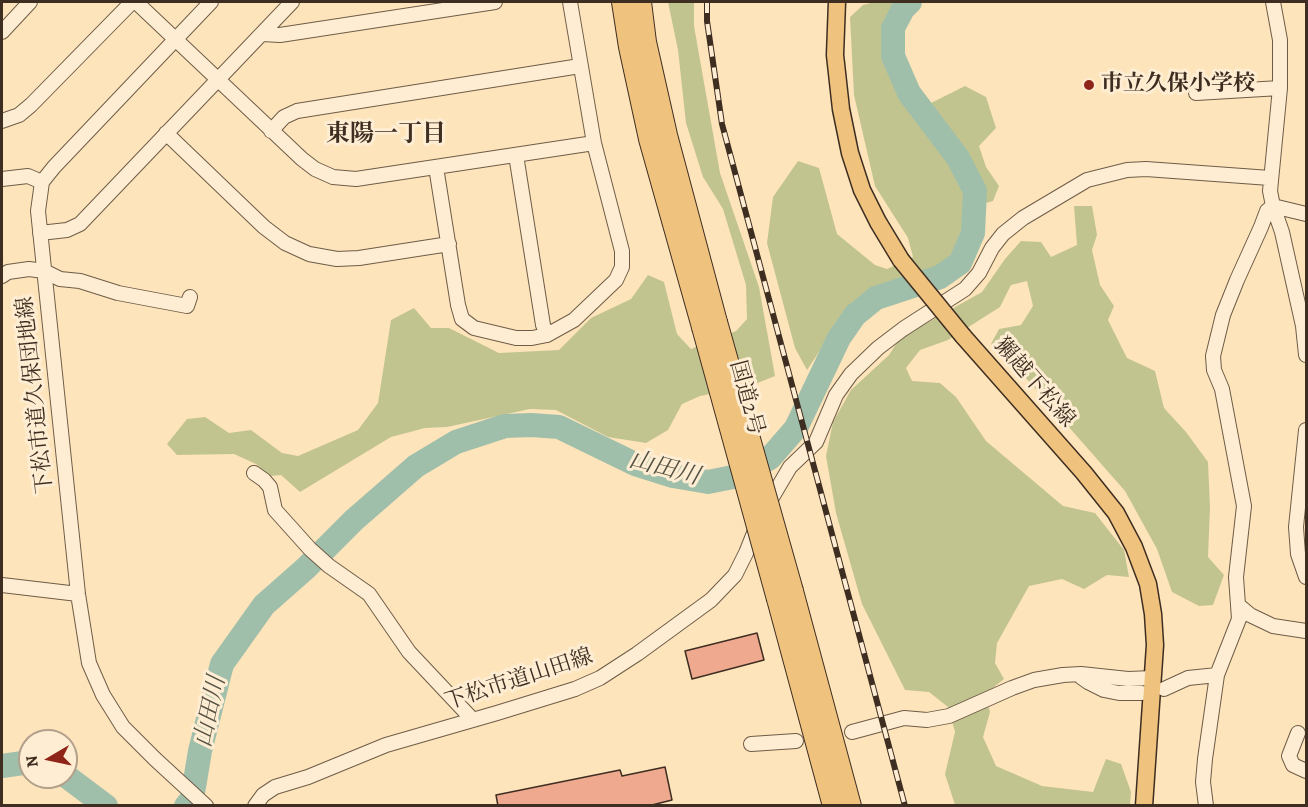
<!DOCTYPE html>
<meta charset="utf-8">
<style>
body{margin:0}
#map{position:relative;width:1308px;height:807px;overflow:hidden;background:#fee4ba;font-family:Alegreya,serif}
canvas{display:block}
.frame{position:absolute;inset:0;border:3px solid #3e2e22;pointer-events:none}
.north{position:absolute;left:18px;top:729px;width:60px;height:60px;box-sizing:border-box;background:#feedd2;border:2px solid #b1a18c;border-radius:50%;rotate:261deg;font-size:16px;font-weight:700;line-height:24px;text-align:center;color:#3e2e22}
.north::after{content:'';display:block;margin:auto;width:21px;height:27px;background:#8f2418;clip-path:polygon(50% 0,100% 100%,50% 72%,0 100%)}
</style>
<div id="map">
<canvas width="1308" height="807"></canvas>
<div class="frame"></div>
<div class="north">N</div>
</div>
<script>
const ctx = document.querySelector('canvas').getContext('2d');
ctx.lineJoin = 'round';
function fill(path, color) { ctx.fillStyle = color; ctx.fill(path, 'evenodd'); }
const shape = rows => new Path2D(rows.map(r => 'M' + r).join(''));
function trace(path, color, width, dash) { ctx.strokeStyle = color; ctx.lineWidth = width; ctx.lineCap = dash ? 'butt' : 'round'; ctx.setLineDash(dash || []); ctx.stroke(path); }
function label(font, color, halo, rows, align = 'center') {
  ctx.font = font + ' Alegreya,"Noto Serif JP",serif'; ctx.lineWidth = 6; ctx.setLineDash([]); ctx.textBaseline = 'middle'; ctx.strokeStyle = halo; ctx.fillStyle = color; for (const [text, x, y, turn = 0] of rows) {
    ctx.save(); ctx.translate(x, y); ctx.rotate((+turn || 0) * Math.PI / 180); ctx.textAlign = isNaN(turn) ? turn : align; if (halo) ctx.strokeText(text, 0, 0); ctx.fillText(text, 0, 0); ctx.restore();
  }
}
fill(shape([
 [668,2,694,2,694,26,720,173,759,287,775,376,750,386,700,396,682,404,668,430,646,443,608,437,556,410,530,409,447,427,425,428,391,437,300,492,281,475,270,476,256,464,234,454,177,455,167,444,187,419,205,417,229,433,251,430,282,453,298,456,358,430,378,403,391,320,414,308,431,328,449,328,499,353,559,350,591,318,631,299,648,275,664,282,677,334,691,349,736,331,747,319,746,285,723,209,703,177,686,123,678,50],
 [875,2,903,2,889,31,893,65,915,111,965,86,986,97,996,128,979,146,986,167,999,186,993,201,986,203,970,214,948,261,929,275,880,289,852,302,807,370,795,348,767,243,773,197,798,161,819,168,837,234,875,265,887,269,913,257,908,238,875,186,854,95,850,17,863,5],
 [1074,206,1092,206,1097,235,1092,250,1100,285,1114,306,1108,320,1127,358,1155,371,1164,408,1186,432,1208,462,1210,507,1208,557,1224,575,1213,605,1199,606,1172,592,1157,549,1125,491,1024,376,991,344,999,329,1021,325,1033,306,1027,281,1011,285,1000,307,948,340,920,350,906,368,912,381,940,383,956,397,986,441,1063,506,1095,513,1124,550,1129,577,1107,575,1084,589,1062,579,1029,586,997,643,995,663,1004,679,985,694,990,712,983,737,996,766,1042,786,1093,792,1106,759,1121,764,1131,792,1130,805,955,805,945,774,955,732,948,707,929,692,905,690,862,604,836,513,826,456,833,422,851,390,889,355,900,338,982,292,1005,259,1021,241,1041,242,1051,257,1077,245]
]), '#c2c48f');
trace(shape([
 [2,766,30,762],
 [66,776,106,806],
 [186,806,192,799,200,751,222,664,264,605,306,568,354,520,416,466,456,442,505,426,531,425,559,427,635,464,673,476,708,482,738,476,770,458,796,428,839,338,855,315,876,298,940,277,960,263,973,233,975,191,958,158,909,93,893,56,893,28,903,9,910,2]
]), '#a0bfab', 24);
const building = shape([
 [757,633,764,660,692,679,685,651,757,633],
 [665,767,672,800,648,806,498,806,496,795,620,770,622,776,665,767]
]);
fill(building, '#eea98f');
trace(building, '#3e2e22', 1.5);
const minor = shape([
 [136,2,302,159,315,169,333,177,356,179,594,143],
 [1273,2,1280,40,1280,88,1270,191,1273,206,1282,232,1303,326,1306,355],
 [2,32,30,2],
 [262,34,280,35,495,2],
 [1196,93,1280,88],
 [2,121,19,115,31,105,132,2],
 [271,131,284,117,297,111,580,66],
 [166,133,264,227,285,243,309,254,337,259,359,258,449,244],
 [516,155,543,325,547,335],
 [436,167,458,305,462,319,474,328,516,338,532,338,547,335,574,320,616,280,622,267,622,251,594,143,570,2],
 [2,179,28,176,42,182],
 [1273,206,1306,214],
 [40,233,67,230,80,224,292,2],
 [2,276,8,272,29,269,44,271,60,279,80,281,118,293,187,306,190,297],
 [1306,430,1296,527,1298,554,1306,577],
 [254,473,264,480,270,487,275,510,310,549,329,566,369,594,409,652,473,720],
 [767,506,790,467,816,442,836,395,851,374,878,348,903,329,965,289,979,273,992,248,1003,234,1023,218,1087,180,1127,170,1146,169,1270,178],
 [2,585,78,594],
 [1238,605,1250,615,1273,626,1306,631],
 [1081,674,1081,677,1088,682,1104,690,1119,693,1142,693],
 [1164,689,1188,678,1217,675],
 [852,732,904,718,927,720,949,716,1012,688,1034,680,1063,675,1081,674,1128,679,1153,678],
 [1298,733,1289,756,1293,765,1306,771],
 [751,744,796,741],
 [206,806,155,759,123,727,103,695,89,663,78,594,38,211,42,182,54,167,211,2],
 [255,806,263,795,275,787,308,777,386,745,497,713,575,689,600,678,637,654,711,600,735,575,746,553,758,523],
 [1206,806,1203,782,1205,759,1217,675,1239,619,1236,577,1244,506,1222,389,1214,370,1213,356,1223,315,1237,280,1261,227,1267,211,1273,206]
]);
const major = shape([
 [837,2,835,55,841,109,850,153,862,190,878,222,901,260],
 [963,336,1084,473,1116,513,1134,547,1148,584,1153,614,1155,645,1144,806]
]);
const highway = shape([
 [622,2,629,47,649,139,702,327],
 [641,2,646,42,667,135,717,322],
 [793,591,851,806],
 [777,599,833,806]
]);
trace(minor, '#6e5c48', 16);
trace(major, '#3e2e22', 19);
trace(highway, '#3e2e22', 22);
trace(minor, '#feedd2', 14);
trace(major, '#efc27d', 16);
trace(highway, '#efc27d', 20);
const rail = shape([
 [707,2,707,21,722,124,905,806]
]);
trace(rail, '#3e2e22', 6);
trace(rail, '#feedd2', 4, [11]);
const majorBridge = shape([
 [901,260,963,336]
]);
const highwayBridge = shape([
 [717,322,793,591],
 [702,327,777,599]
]);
trace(majorBridge, '#3e2e22', 19, []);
trace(highwayBridge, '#3e2e22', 22, []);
trace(majorBridge, '#efc27d', 16);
trace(highwayBridge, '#efc27d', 20);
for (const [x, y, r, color] of [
 [1089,85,6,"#8f2418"]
]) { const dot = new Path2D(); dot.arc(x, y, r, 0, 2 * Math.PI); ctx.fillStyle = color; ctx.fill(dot); trace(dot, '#feedd2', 2); }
label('bold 22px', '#3e2e22', '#feedd2', [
 ["市立久保小学校",1101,85]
], 'left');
label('22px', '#3e2e22', '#feedd2', [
 ["獺越下松線",1034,383,49],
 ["下松市道久保団地線",36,395,-96],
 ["国道2号",746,398,75],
 ["下松市道山田線",519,680,-18]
]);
label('bold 24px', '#3e2e22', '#feedd2', [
 ["東陽一丁目",386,135]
]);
label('italic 24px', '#565244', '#feedd2', [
 ["山田川",664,469,15],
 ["山田川",211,712,-78]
]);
</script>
